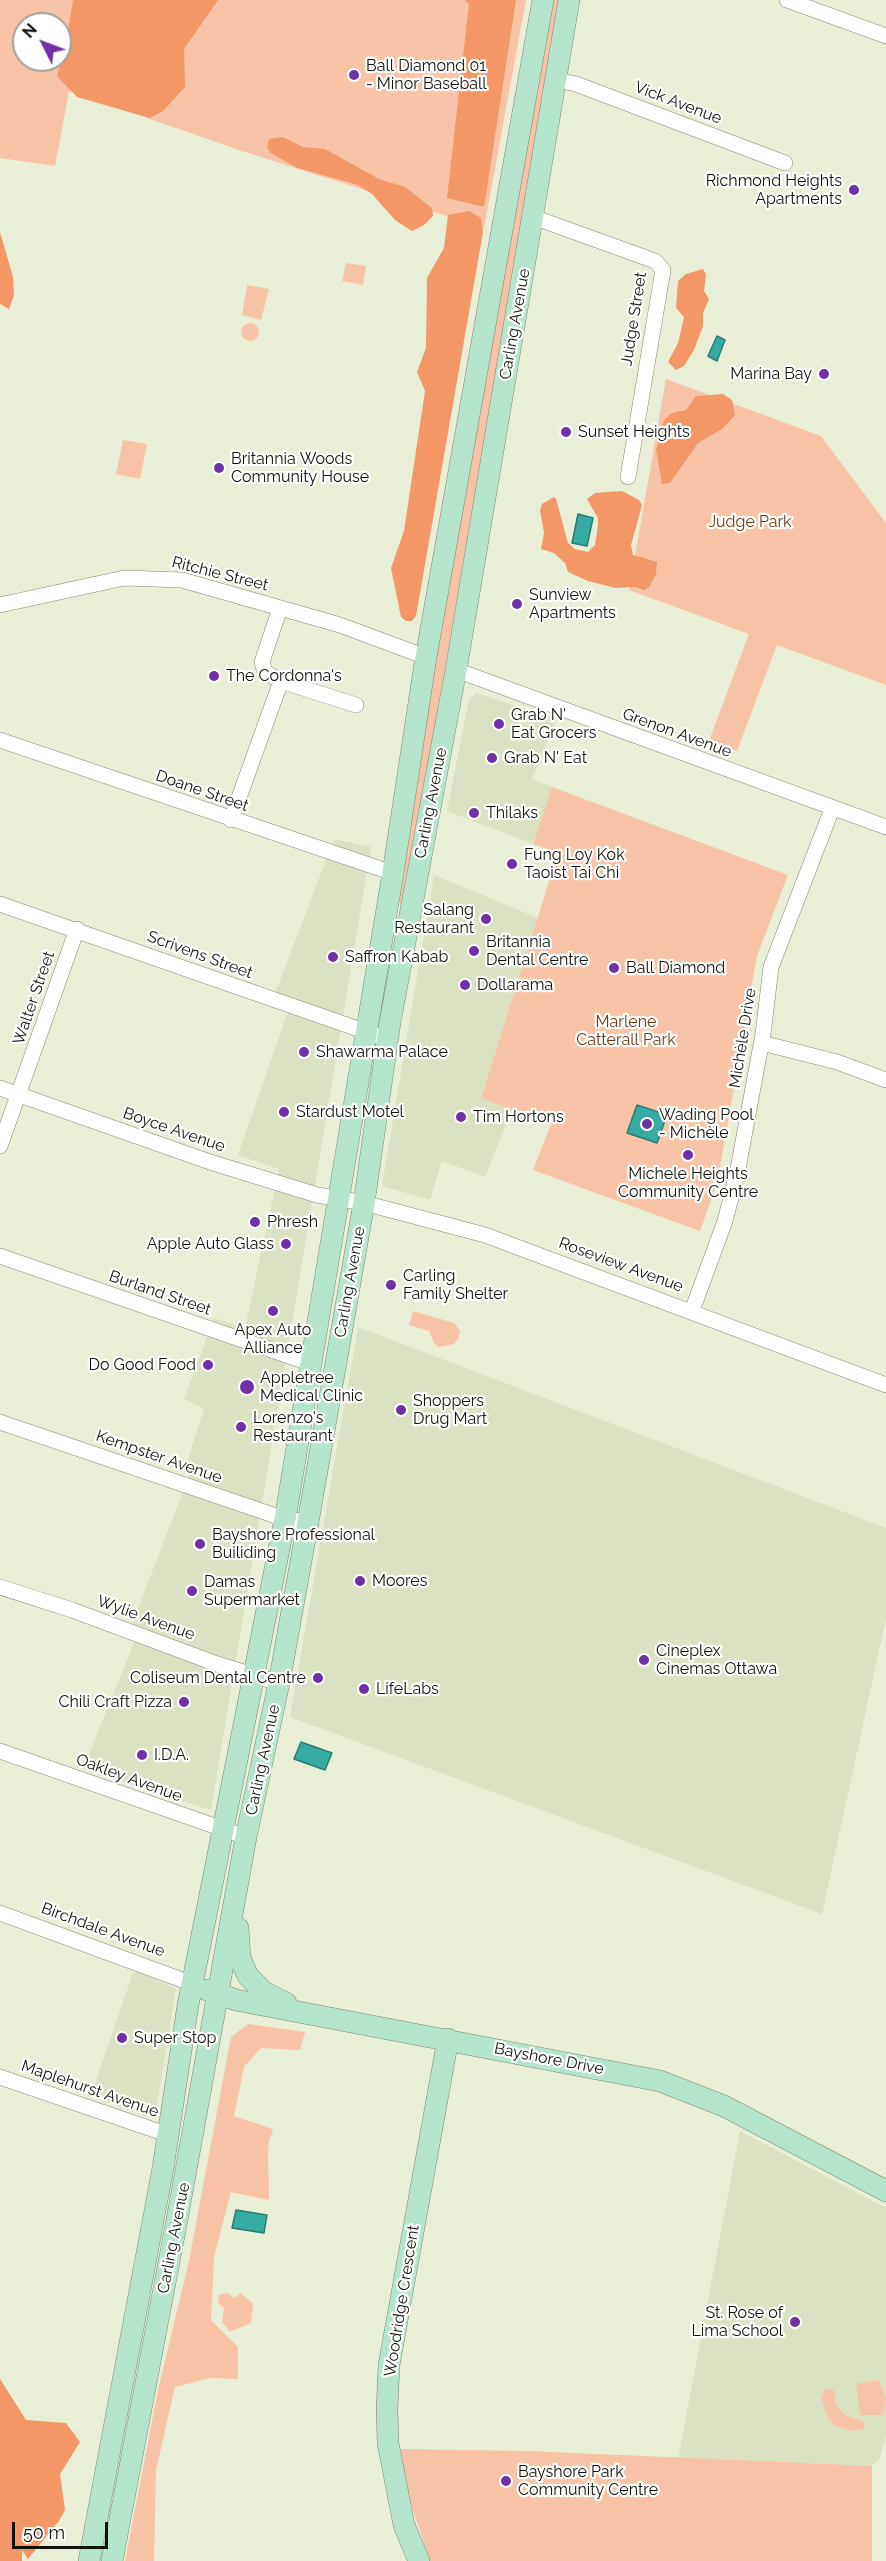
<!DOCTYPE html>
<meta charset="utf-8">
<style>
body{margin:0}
#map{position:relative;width:886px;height:2561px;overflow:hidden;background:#e9eed6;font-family:Raleway,sans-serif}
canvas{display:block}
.north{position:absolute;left:12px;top:12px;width:60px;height:60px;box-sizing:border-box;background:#fff;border:2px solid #a0a19d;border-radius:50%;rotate:312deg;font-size:16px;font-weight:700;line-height:24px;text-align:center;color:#11130b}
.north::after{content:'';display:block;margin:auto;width:21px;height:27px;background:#7031a6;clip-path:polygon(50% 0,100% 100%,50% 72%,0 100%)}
.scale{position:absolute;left:12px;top:2522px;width:96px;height:27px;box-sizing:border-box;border:3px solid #11130b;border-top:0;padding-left:8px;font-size:18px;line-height:21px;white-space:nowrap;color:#11130b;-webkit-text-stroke:4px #fff;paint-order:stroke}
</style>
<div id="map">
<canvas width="886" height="2561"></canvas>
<div class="north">N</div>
<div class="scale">50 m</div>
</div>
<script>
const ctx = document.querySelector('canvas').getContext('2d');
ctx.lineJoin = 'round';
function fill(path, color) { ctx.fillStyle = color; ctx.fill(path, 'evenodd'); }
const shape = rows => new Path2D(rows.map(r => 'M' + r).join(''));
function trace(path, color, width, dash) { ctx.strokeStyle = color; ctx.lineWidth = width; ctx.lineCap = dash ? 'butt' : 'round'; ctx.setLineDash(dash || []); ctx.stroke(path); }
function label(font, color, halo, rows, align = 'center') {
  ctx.font = font + ' Raleway,sans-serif'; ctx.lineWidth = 4.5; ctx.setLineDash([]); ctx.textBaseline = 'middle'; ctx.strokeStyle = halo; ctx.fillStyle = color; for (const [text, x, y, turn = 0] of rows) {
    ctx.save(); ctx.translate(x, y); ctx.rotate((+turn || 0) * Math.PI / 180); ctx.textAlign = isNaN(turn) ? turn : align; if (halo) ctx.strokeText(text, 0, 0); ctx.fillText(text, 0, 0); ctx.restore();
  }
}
fill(shape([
 [476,693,557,719,532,779,552,787,533,844,447,811,469,700],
 [334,839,371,847,211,1810,83,1769,140,1628,132,1624,189,1476,184,1472,204,1409,184,1399,214,1318,245,1328,279,1169,238,1155,292,1000,275,994],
 [434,875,538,918,481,1097,512,1109,485,1177,442,1161,430,1200,382,1186],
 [358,1327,886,1528,886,1618,822,1914,290,1717],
 [141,1972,176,1989,156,2111,146,2117,91,2095,133,1973],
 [740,2131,886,2208,886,2436,879,2460,872,2466,678,2459]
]), '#dbe2c3');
fill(shape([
 [0,0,526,0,484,228,242,151,69,91,55,166,0,158],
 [24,24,60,24,60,60,24,60],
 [551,0,561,0,404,905,400,905,400,886,429,699],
 [346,263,366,266,363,285,342,281],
 [247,285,269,289,261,320,242,315],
 '241 332a9 9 0 1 1 18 0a9 9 0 1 1-18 0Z',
 [666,379,821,436,886,523,886,685,777,645,737,751,709,741,749,634,629,590],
 [123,440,147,444,140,479,116,474],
 [552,787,788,875,757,956,717,1184,700,1231,533,1170,551,1124,481,1098,558,853,533,844],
 [413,1311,454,1323,460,1331,459,1337,454,1344,439,1347,434,1343,429,1331,409,1325],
 [248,2024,305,2032,300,2050,261,2048,244,2067,234,2116,273,2129,268,2145,269,2200,231,2192,214,2257,211,2320,238,2347,238,2379,210,2378,175,2387,156,2470,154,2561,125,2561,158,2390,189,2261,231,2037],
 [228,2293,234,2298,241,2293,253,2304,251,2323,230,2332,222,2322,224,2308,218,2303,219,2295],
 [879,2380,886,2398,883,2415,860,2415,856,2384],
 [825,2389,834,2390,836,2405,843,2414,866,2423,863,2429,852,2431,835,2426,827,2416,821,2398],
 [400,2449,528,2451,872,2466,872,2561,430,2561,406,2489]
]), '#f9c3a7');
fill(shape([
 [73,0,218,0,184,49,185,87,163,111,150,118,77,97,57,76,66,44],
 [465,0,516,0,484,207,447,198,469,4],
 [283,137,303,147,325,149,379,179,405,187,432,208,433,216,424,225,412,231,395,220,372,194,358,185,298,168,272,154,267,148,269,139],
 [469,211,481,218,483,232,416,616,412,621,406,621,401,617,391,568,404,531,425,391,417,372,426,348,427,278,444,248,448,215],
 [0,232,13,277,14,295,9,309,0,304],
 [703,269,706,274,704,291,709,299,703,313,703,326,694,350,684,366,676,370,668,362,678,343,684,317,676,308,678,281,686,274],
 [723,394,732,400,735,415,722,429,698,443,670,483,662,484,656,450,664,420,672,413,686,410,696,396],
 [622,491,639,500,642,505,631,545,633,555,657,562,656,574,649,587,644,590,635,587,616,588,588,581,568,572,565,563,554,553,541,549,544,533,540,510,542,504,554,497,556,499,568,543,575,549,588,552,595,545,598,525,598,518,587,499,595,493],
 [0,2379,26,2420,66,2423,80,2442,60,2474,65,2510,59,2521,28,2559,22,2550,22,2561,0,2561]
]), '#f29765');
const water = shape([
 [717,336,725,340,717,361,708,356,717,336],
 [578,514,593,518,587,546,572,543,578,514],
 [637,1105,667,1115,657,1143,627,1133,637,1105],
 [301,1742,332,1753,325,1770,294,1759,301,1742],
 [236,2210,267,2215,264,2233,232,2228,236,2210]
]);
fill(water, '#36aba1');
trace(water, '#2b7d74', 1.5);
const street = shape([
 [787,0,886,36],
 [557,80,576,84,785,163],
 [533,217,655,261,663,270,628,477],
 [0,605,124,578,182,580,340,625,426,657],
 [280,608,262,662,265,672,281,681,356,705],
 [456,670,886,827],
 [0,740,393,873],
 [231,820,281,681],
 [0,904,387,1039],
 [762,1043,837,1062,886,1080],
 [0,1088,210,1162,317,1195,364,1203,485,1235,886,1385],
 [0,1146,77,929],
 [0,1256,309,1363],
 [692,1311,725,1221,737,1174,763,1034,771,967,832,809],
 [0,1422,285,1519,308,1522],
 [0,1587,72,1610,217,1664,279,1683],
 [0,1751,246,1837],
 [0,1913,193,1984],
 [0,2077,169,2135]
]);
const secondary = shape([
 [238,1928,240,1958,248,1976,264,1992,286,2003],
 [207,1990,236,2000,660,2081,724,2106,886,2191],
 [89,2561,163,2168,188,2005,285,1519,393,873,426,657,543,0],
 [112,2561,177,2220,246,1837,279,1683,308,1522,364,1203,390,1022,456,670,569,0],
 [419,2561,404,2525,388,2443,387,2409,389,2365,448,2039]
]);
trace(street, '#838872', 16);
trace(secondary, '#838872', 22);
trace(street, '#fff', 15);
trace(secondary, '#b6e5cd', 21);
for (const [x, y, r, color] of [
 [354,75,6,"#7031a6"],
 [854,190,6,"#7031a6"],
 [824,374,6,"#7031a6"],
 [566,432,6,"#7031a6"],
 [219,468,6,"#7031a6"],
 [517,604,6,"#7031a6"],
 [214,676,6,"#7031a6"],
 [499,724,6,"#7031a6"],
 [492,758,6,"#7031a6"],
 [474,813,6,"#7031a6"],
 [512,864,6,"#7031a6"],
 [486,919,6,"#7031a6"],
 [474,951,6,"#7031a6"],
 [333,957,6,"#7031a6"],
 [614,968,6,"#7031a6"],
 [465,985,6,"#7031a6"],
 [304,1052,6,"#7031a6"],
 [284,1112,6,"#7031a6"],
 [461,1117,6,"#7031a6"],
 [647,1124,6,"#7031a6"],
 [688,1155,6,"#7031a6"],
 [255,1222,6,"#7031a6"],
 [286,1244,6,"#7031a6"],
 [391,1285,6,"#7031a6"],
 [273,1311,6,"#7031a6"],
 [208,1365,6,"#7031a6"],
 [247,1387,8,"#7031a6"],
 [401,1410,6,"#7031a6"],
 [241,1427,6,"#7031a6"],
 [200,1544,6,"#7031a6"],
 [360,1581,6,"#7031a6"],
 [192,1591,6,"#7031a6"],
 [644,1660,6,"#7031a6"],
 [318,1678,6,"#7031a6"],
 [364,1689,6,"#7031a6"],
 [184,1702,6,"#7031a6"],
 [142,1755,6,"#7031a6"],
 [122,2038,6,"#7031a6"],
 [795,2322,6,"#7031a6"],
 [506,2481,6,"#7031a6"]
]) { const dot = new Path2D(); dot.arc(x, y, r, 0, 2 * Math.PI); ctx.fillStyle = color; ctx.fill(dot); trace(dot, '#fff', 2); }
label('16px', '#11130b', '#fff', [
 ["Ball Diamond 01",366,66],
 ["- Minor Baseball",366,84],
 ["Richmond Heights",842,181,"right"],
 ["Apartments",842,199,"right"],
 ["Marina Bay",812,374,"right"],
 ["Sunset Heights",578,432],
 ["Britannia Woods",231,459],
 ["Community House",231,477],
 ["Sunview",529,595],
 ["Apartments",529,613],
 ["The Cordonna's",226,676],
 ["Grab N'",511,715],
 ["Eat Grocers",511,733],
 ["Grab N' Eat",504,758],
 ["Thilaks",486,813],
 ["Fung Loy Kok",524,855],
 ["Taoist Tai Chi",524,873],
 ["Salang",474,910,"right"],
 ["Restaurant",474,928,"right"],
 ["Britannia",486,942],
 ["Dental Centre",486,960],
 ["Saffron Kabab",345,957],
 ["Ball Diamond",626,968],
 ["Dollarama",477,985],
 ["Shawarma Palace",316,1052],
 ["Stardust Motel",296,1112],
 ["Wading Pool",659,1115],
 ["- Michèle",659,1133],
 ["Tim Hortons",473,1117],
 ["Michele Heights",688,1174,"center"],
 ["Community Centre",688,1192,"center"],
 ["Phresh",267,1222],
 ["Apple Auto Glass",274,1244,"right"],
 ["Carling",403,1276],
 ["Family Shelter",403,1294],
 ["Apex Auto",273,1330,"center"],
 ["Alliance",273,1348,"center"],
 ["Do Good Food",196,1365,"right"],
 ["Appletree",260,1378],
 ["Medical Clinic",260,1396],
 ["Shoppers",413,1401],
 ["Drug Mart",413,1419],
 ["Lorenzo's",253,1418],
 ["Restaurant",253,1436],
 ["Bayshore Professional",212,1535],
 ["Builiding",212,1553],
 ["Moores",372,1581],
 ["Damas",204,1582],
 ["Supermarket",204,1600],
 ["Cineplex",656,1651],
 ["Cinemas Ottawa",656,1669],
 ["Coliseum Dental Centre",306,1678,"right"],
 ["LifeLabs",376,1689],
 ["Chili Craft Pizza",172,1702,"right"],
 ["I.D.A.",154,1755],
 ["Super Stop",134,2038],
 ["St. Rose of",783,2313,"right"],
 ["Lima School",783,2331,"right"],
 ["Bayshore Park",518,2472],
 ["Community Centre",518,2490]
], 'left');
label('16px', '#11130b', '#fff', [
 ["Vick Avenue",678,103,21],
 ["Judge Street",634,319,-81],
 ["Carling Avenue",515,324,-80],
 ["Ritchie Street",220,574,14],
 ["Grenon Avenue",677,733,20],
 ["Doane Street",202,791,19],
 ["Carling Avenue",431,803,-79],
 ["Scrivens Street",200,955,20],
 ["Walter Street",34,998,-71],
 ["Michèle Drive",743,1038,-81],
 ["Boyce Avenue",174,1130,19],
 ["Roseview Avenue",621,1265,20],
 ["Carling Avenue",350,1282,-80],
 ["Burland Street",160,1293,19],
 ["Kempster Avenue",159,1457,19],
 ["Wylie Avenue",146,1618,20],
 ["Carling Avenue",263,1760,-78],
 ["Oakley Avenue",129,1778,20],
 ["Birchdale Avenue",103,1930,20],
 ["Bayshore Drive",549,2059,11],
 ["Maplehurst Avenue",90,2089,19],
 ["Carling Avenue",174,2238,-79],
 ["Woodridge Crescent",402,2301,-81]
]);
label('16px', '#723814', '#fff', [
 ["Judge Park",750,522],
 ["Marlene",626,1022],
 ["Catterall Park",626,1040]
]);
</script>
